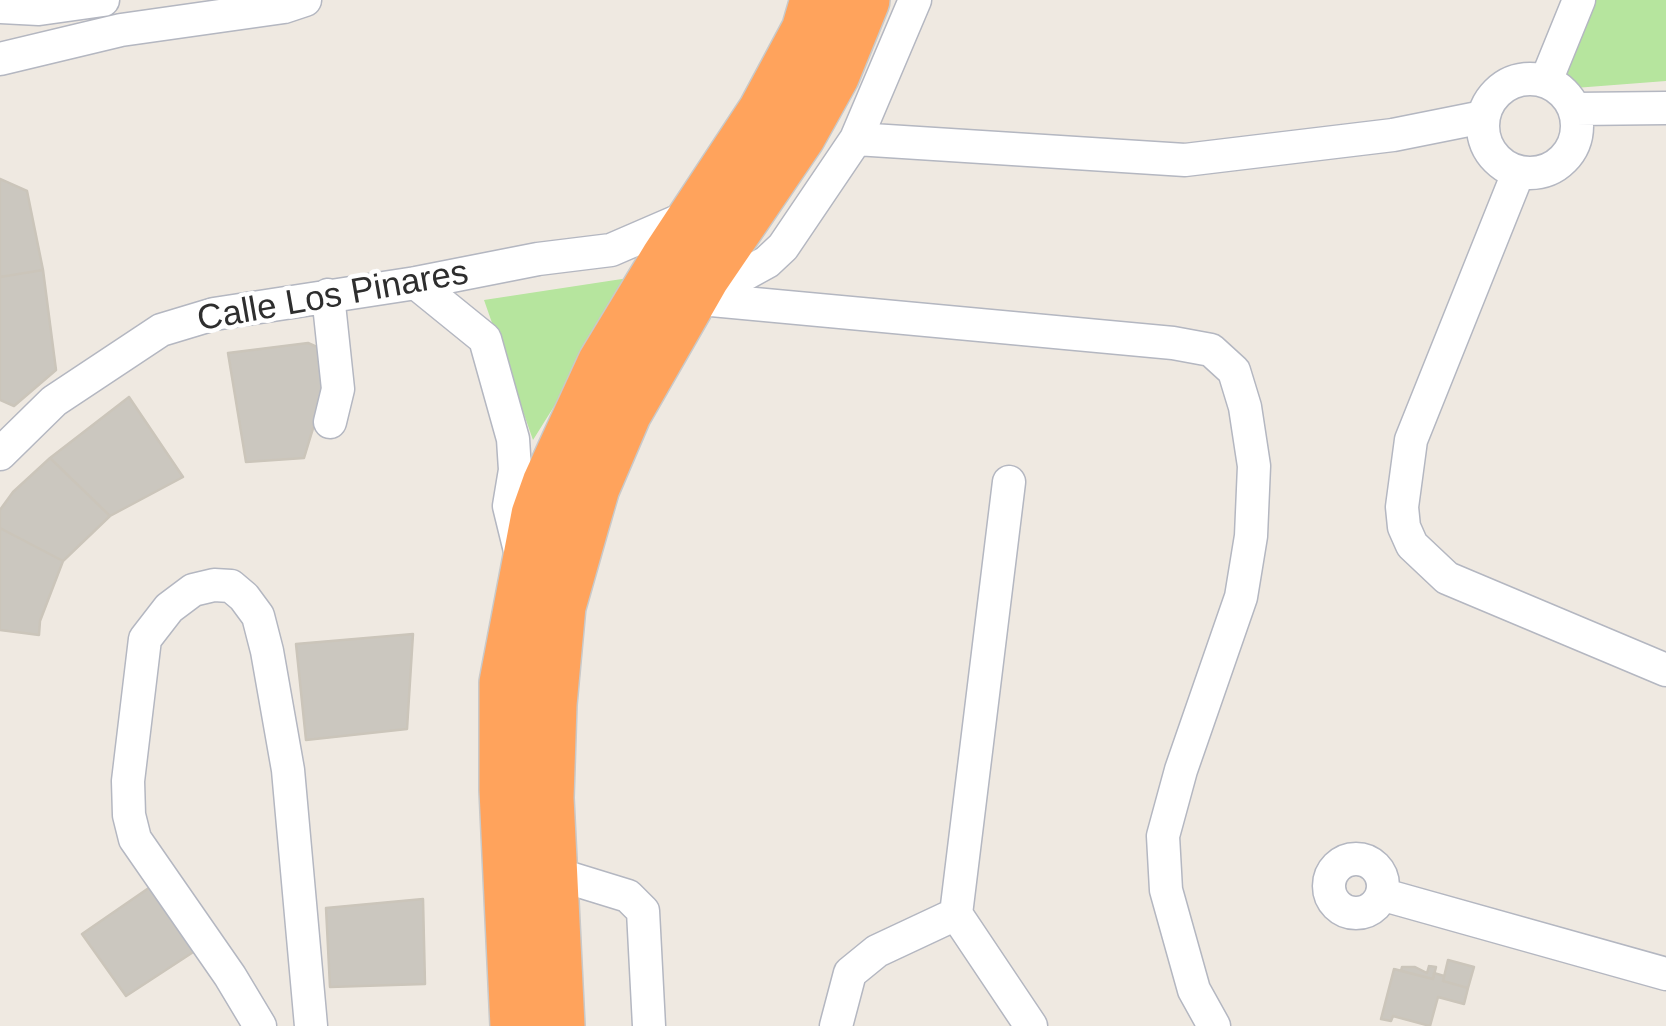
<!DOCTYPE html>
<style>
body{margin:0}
canvas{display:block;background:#efe9e1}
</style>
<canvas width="1666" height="1026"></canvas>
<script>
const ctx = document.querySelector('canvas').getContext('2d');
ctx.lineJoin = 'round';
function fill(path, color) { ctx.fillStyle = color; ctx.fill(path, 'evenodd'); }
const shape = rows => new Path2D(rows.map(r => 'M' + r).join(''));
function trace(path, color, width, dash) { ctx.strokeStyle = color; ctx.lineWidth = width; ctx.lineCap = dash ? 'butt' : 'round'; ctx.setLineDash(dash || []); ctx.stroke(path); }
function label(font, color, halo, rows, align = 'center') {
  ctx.font = font + ' Helvetica,sans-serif'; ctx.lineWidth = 9; ctx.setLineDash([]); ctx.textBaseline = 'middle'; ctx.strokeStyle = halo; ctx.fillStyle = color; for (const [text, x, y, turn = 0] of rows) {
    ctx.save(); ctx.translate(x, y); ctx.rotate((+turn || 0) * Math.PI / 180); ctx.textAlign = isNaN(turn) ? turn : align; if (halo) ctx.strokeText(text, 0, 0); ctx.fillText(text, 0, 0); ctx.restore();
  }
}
fill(shape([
 [1586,0,1666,0,1666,81,1575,88,1550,72],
 [635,277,533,440,484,300]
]), '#b6e59e');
const building = shape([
 [0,179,27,191,43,270,0,277,0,179],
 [43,270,56,370,14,406,0,400,0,277,43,270],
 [308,343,326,351,332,366,304,458,246,462,228,353,308,343],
 [129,397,183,477,110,516,50,458,129,397],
 [50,458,110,516,63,561,0,528,0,510,13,492,50,458],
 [0,528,63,561,40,621,39,635,0,630,0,528],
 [413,634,407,729,306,740,296,644,413,634],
 [156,883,204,945,126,996,82,934,156,883],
 [423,899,425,984,330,987,326,908,423,899],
 [1448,960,1474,967,1468,988,1443,981,1448,960],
 [1429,966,1436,967,1433,979,1401,971,1402,967,1415,967,1427,973,1429,966],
 [1394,969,1433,979,1434,973,1444,976,1443,981,1468,988,1464,1004,1438,997,1430,1026,1393,1016,1391,1021,1381,1019,1394,969]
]);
fill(building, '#cbc7bf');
trace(building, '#cbc5ba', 2.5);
const street = shape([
 [0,7,39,9,103,0],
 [0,59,121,30,284,7,305,0],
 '1483 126a47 47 0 1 1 94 0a47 47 0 1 1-94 0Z',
 [1546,81,1579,0],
 [1576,109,1666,108],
 [856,139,1185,160,1393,135,1483,117],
 [1518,173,1411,440,1402,507,1404,527,1412,545,1447,578,1666,670],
 [702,276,725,277,747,273,767,262,783,247,856,139,915,0],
 [416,283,485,339,513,439,515,470,509,506,521,555],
 [328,295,338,389,330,422],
 [690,298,1173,343,1211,350,1234,371,1245,407,1254,466,1251,536,1241,597,1181,770,1163,836,1166,890,1194,990,1214,1026],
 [0,454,54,401,161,330,214,314,416,283,538,259,611,250,692,215],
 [1009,482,956,914,1031,1026],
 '1329 886a27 27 0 1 1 54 0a27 27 0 1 1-54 0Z',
 [550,872,628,896,643,911,649,1026],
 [1384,895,1666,974],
 [260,1026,230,976,135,839,129,815,128,781,145,639,169,608,193,590,214,585,231,586,244,597,258,616,267,651,288,770,311,1026],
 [836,1026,850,973,877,951,956,914]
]);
const highway = shape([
 [518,1026,507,790,507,683,539,515,550,484,605,364,668,260,765,113,809,31,818,0],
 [557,1026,546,798,549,704,558,606,581,525,592,487,624,412,702,276,798,135,832,74,862,0]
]);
trace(street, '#b4b7c1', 35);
trace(highway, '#c9c9c9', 58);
trace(street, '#fff', 32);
trace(highway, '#ffa35c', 55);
label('35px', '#2e2e2e', '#fff', [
 ["Calle Los Pinares",333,297,-10]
]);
</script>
